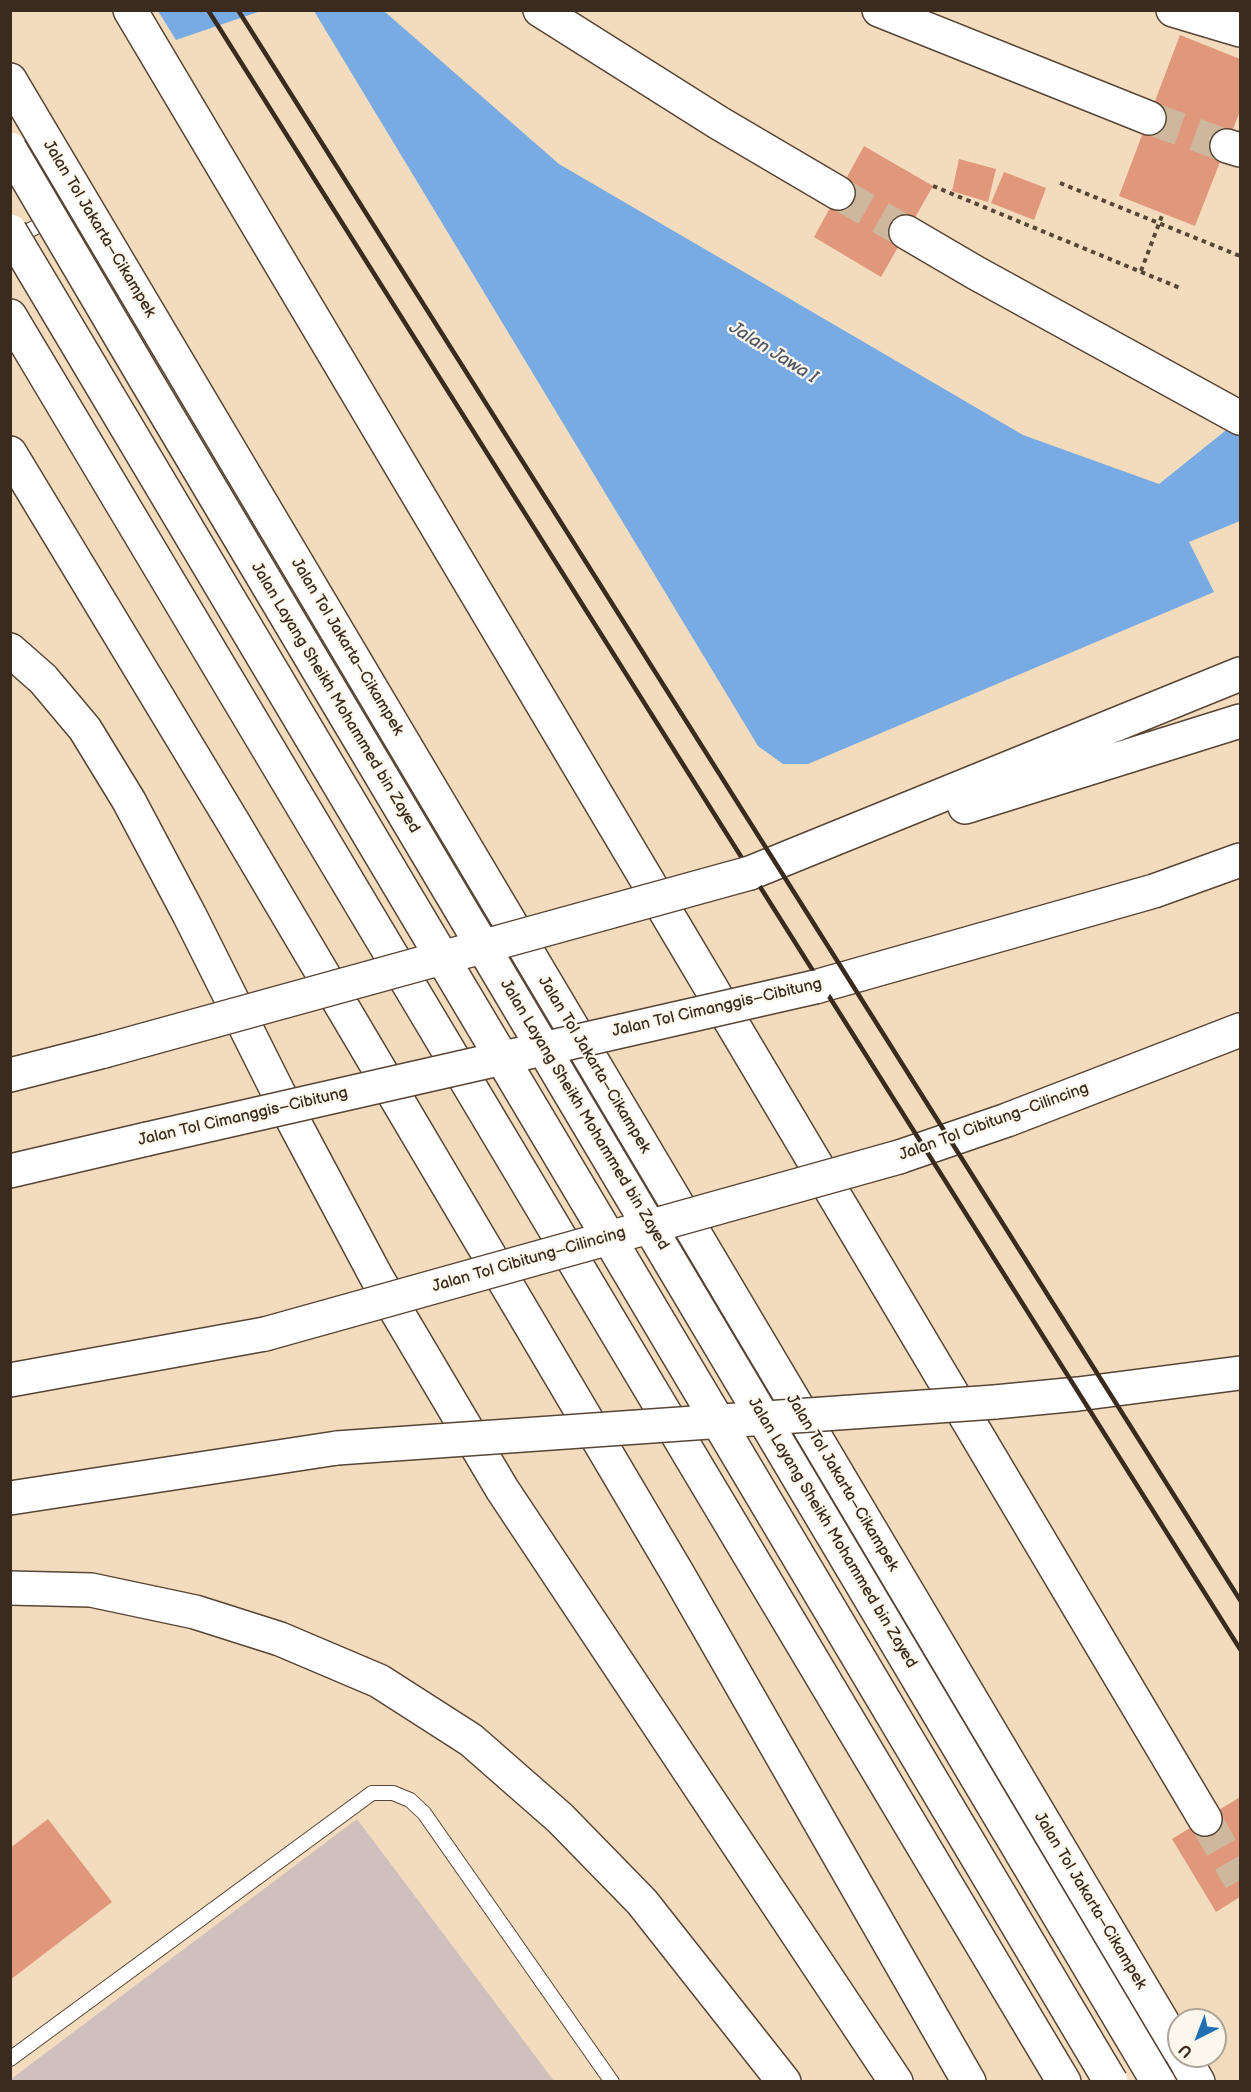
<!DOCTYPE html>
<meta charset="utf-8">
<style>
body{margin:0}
#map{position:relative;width:1251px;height:2092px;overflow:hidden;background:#f3dcbd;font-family:"Balsamiq Sans",sans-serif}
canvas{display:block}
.frame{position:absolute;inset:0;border:12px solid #3b2a1e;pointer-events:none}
.north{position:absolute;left:1167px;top:2008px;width:60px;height:60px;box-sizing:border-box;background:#fbf7ec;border:2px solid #aea59a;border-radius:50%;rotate:222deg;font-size:16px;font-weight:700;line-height:24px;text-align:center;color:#3b2a1e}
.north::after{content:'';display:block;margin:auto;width:21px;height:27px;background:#1f6fb2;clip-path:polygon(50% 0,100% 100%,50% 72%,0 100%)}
</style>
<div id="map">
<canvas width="1251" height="2092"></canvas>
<div class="frame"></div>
<div class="north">U</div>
</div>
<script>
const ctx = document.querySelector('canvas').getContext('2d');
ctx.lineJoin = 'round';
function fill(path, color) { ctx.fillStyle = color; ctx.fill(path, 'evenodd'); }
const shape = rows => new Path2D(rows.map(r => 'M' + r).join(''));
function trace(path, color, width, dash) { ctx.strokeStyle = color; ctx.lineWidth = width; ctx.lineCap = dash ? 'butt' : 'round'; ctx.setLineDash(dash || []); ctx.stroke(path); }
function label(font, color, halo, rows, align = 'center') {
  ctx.font = font + ' "Balsamiq Sans",sans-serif'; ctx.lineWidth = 4.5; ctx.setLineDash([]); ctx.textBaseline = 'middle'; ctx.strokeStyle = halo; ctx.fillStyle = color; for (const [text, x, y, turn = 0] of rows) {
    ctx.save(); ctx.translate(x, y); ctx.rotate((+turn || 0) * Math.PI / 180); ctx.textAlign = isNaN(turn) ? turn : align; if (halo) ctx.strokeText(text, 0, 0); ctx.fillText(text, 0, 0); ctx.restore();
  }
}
fill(shape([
 [357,1819,554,2081,11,2081,11,2079]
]), '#d1bfbe');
fill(shape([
 [158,11,261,11,176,40],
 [314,11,384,11,559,164,1023,435,1159,484,1230,427,1240,421,1240,521,1189,542,1214,592,808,764,783,764,758,746]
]), '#78abe4');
fill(shape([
 [1180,35,1240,59,1240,111,1195,226,1119,196],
 [864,146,933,186,881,277,814,237],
 [959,159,996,169,988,202,952,191],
 [1004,172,1046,188,1034,220,991,203],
 [1240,1797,1240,1897,1216,1912,1172,1839],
 [48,1819,112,1902,10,1980,10,1848]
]), '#e0977c');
trace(shape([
 [1149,118,1227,146],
 [838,193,906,232],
 [1205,1819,1240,1880]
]), '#ceb89d', 33, [33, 16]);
const lane = shape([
 [14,238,52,219],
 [10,2059,372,1793,393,1793,410,1800,424,1813,612,2082]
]);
const highway = shape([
 [130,10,1205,1819],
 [540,10,719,123,838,193],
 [879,10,1149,118],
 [1173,10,1240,30],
 [10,80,1179,2050],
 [1227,146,1240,150],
 [906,232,976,273,1240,418],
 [10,316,1064,2082],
 [10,453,233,822,679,1576,969,2082],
 [10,650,43,679,85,729,129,801,190,916,278,1092,377,1278,502,1489,896,2082],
 [965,807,1240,721],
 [750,873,1240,674],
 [815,987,1154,891,1240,860],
 [10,1075,104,1051],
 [899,1157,1007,1120,1240,1030],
 [10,1171,147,1139],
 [10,1380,265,1334],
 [995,1402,1078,1394,1240,1373],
 [10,1498,337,1448],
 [10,1588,91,1590,195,1612,280,1639,379,1681,471,1740,560,1818,642,1902,784,2082],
 [1183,2056,1198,2082]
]);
trace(lane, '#574536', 16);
trace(highway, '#574536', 36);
trace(shape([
 [1060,183,1240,256],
 [933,186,1180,288],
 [1141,271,1163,213]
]), '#574536', 4, [4.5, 4.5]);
trace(lane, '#fff', 14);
trace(highway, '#fff', 33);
trace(shape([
 [208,10,1240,1649],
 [238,10,1240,1600]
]), '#3b2a1e', 4.5);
const highwayBridge = shape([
 [10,149,143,375,1158,2082],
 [10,231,1111,2082],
 [104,1051,750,873],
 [147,1139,815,987],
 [265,1334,899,1157],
 [337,1448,995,1402]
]);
trace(highwayBridge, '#574536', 36, []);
trace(highwayBridge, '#fff', 33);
label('16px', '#3b2a1e', '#fbf7ec', [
 ["Jalan Tol Jakarta–Cikampek",99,229,59],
 ["Jalan Tol Jakarta–Cikampek",347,647,59],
 ["Jalan Layang Sheikh Mohammed bin Zayed",335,698,59],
 ["Jalan Tol Cimanggis–Cibitung",717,1008,-13],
 ["Jalan Tol Jakarta–Cikampek",594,1065,59],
 ["Jalan Layang Sheikh Mohammed bin Zayed",584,1115,59],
 ["Jalan Tol Cimanggis–Cibitung",243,1117,-13],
 ["Jalan Tol Cibitung–Cilincing",994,1122,-20],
 ["Jalan Tol Cibitung–Cilincing",529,1260,-16],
 ["Jalan Tol Jakarta–Cikampek",842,1483,59],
 ["Jalan Layang Sheikh Mohammed bin Zayed",832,1533,59],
 ["Jalan Tol Jakarta–Cikampek",1090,1901,59]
]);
label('italic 18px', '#505763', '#fbf7ec', [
 ["Jalan Jawa I",773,353,32]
]);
</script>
